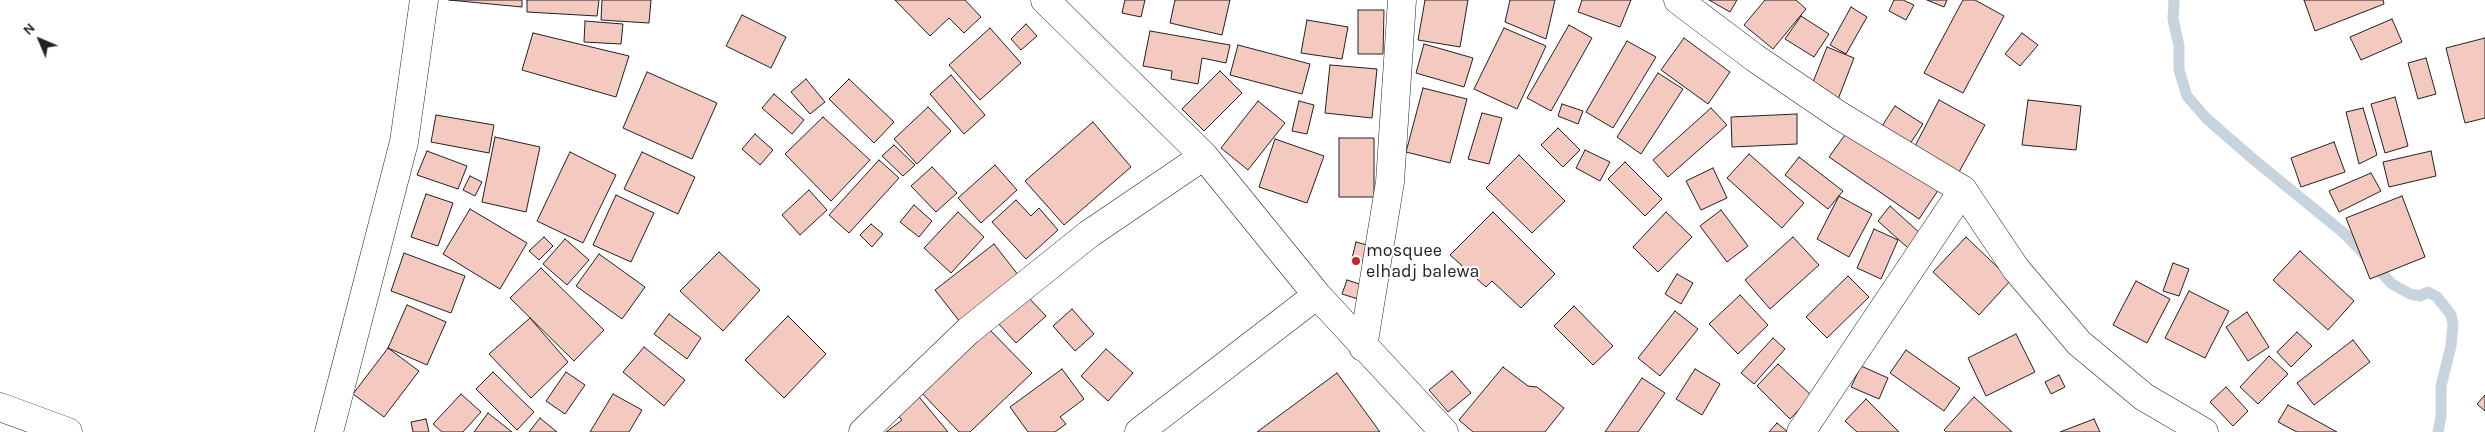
<!DOCTYPE html>
<style>
body{margin:0}
#map{position:relative;width:2485px;height:432px;overflow:hidden;background:#fff;font-family:Karla,sans-serif}
canvas{display:block}
.north{position:absolute;left:15px;top:15px;width:50px;height:50px;-webkit-text-stroke:4px #fff;paint-order:stroke;rotate:315deg;font-size:14px;font-weight:700;line-height:20px;text-align:center;color:#222}
.north::after{content:'';display:block;margin:auto;width:18px;height:22px;background:#222;clip-path:polygon(50% 0,100% 100%,50% 72%,0 100%)}
</style>
<div id="map">
<canvas width="2485" height="432"></canvas>
<div class="north">N</div>
</div>
<script>
const ctx = document.querySelector('canvas').getContext('2d');
ctx.lineJoin = 'round';
const shape = rows => new Path2D(rows.map(r => 'M' + r).join(''));
function trace(path, color, width, dash) { ctx.strokeStyle = color; ctx.lineWidth = width; ctx.lineCap = dash ? 'butt' : 'round'; ctx.setLineDash(dash || []); ctx.stroke(path); }
function fill(path, color) { ctx.fillStyle = color; ctx.fill(path, 'evenodd'); }
function label(font, color, halo, rows, align = 'center') {
  ctx.font = font + ' Karla,sans-serif'; ctx.lineWidth = 4; ctx.setLineDash([]); ctx.textBaseline = 'middle'; ctx.strokeStyle = halo; ctx.fillStyle = color; for (const [text, x, y, turn = 0] of rows) {
    ctx.save(); ctx.translate(x, y); ctx.rotate((+turn || 0) * Math.PI / 180); ctx.textAlign = isNaN(turn) ? turn : align; if (halo) ctx.strokeText(text, 0, 0); ctx.fillText(text, 0, 0); ctx.restore();
  }
}
trace(shape([
 [2174,0,2173,19,2179,46,2179,70,2187,96,2206,118,2253,159,2345,234,2392,284,2410,294,2420,296,2428,292,2437,297,2451,315,2453,324,2451,346,2441,386,2441,417,2438,432]
]), '#c7d3dd', 11);
const building = shape([
 [449,0,522,0,522,7,449,0],
 [527,0,599,0,597,16,527,12,527,0],
 [602,0,651,0,649,23,601,20,602,0],
 [895,0,965,0,981,17,964,33,949,18,930,36,895,0],
 [1125,0,1145,0,1141,17,1122,13,1125,0],
 [1175,0,1230,0,1222,35,1170,23,1175,0],
 [1425,0,1468,0,1460,47,1418,40,1425,0],
 [1510,0,1555,0,1546,39,1505,22,1510,0],
 [1582,0,1631,0,1620,27,1578,12,1582,0],
 [1709,0,1737,0,1730,12,1709,0],
 [1765,0,1796,0,1806,9,1773,49,1744,25,1765,0],
 [1894,0,1903,0,1914,5,1906,20,1889,11,1894,0],
 [1927,0,1947,0,1944,7,1927,0],
 [1963,0,1975,0,2004,16,1963,93,1924,73,1963,0],
 [2304,0,2383,0,2384,4,2315,31,2304,0],
 [1851,7,1867,17,1846,54,1830,45,1851,7],
 [1358,10,1384,10,1383,54,1358,54,1358,10],
 [742,15,786,37,771,68,726,46,742,15],
 [1801,16,1829,34,1814,57,1785,39,1801,16],
 [2392,19,2402,42,2361,60,2350,37,2392,19],
 [1307,20,1348,27,1342,59,1301,53,1307,20],
 [585,21,623,24,621,44,584,42,585,21],
 [1026,24,1037,36,1021,50,1011,39,1026,24],
 [1569,25,1592,38,1551,111,1527,98,1569,25],
 [990,28,1021,63,980,100,949,65,990,28],
 [1504,28,1546,46,1517,109,1474,89,1504,28],
 [1150,31,1230,45,1226,63,1202,58,1198,84,1171,79,1172,71,1143,66,1150,31],
 [533,33,629,56,616,97,522,70,533,33],
 [2022,33,2038,45,2020,66,2005,54,2022,33],
 [1684,38,1730,72,1708,104,1661,70,1684,38],
 [2485,38,2485,118,2465,123,2446,48,2485,38],
 [1627,41,1656,57,1613,128,1586,112,1627,41],
 [1424,44,1473,58,1464,87,1416,73,1424,44],
 [1238,45,1310,64,1302,94,1230,75,1238,45],
 [1827,47,1854,58,1837,102,1809,92,1827,47],
 [2426,58,2436,94,2418,99,2408,63,2426,58],
 [1330,65,1377,69,1372,118,1325,113,1330,65],
 [1220,71,1242,93,1204,131,1182,109,1220,71],
 [647,72,717,103,692,159,623,128,647,72],
 [1658,73,1683,89,1641,154,1617,137,1658,73],
 [951,75,985,115,964,134,930,94,951,75],
 [806,79,825,102,810,114,791,92,806,79],
 [849,79,894,122,874,143,829,99,849,79],
 [1423,88,1467,99,1450,163,1406,152,1423,88],
 [774,94,804,120,792,134,762,108,774,94],
 [2395,97,2408,146,2385,153,2371,104,2395,97],
 [1939,100,1985,125,1959,172,1914,148,1939,100],
 [2028,100,2081,106,2076,150,2022,145,2028,100],
 [1258,101,1285,123,1248,170,1221,148,1258,101],
 [1299,101,1314,105,1307,134,1292,131,1299,101],
 [1562,104,1583,111,1578,124,1558,116,1562,104],
 [1895,106,1923,124,1908,147,1880,129,1895,106],
 [928,107,951,131,917,164,894,139,928,107],
 [1711,108,1727,125,1668,177,1653,160,1711,108],
 [2363,108,2377,155,2359,164,2346,112,2363,108],
 [1482,113,1502,118,1489,164,1468,159,1482,113],
 [1797,114,1797,144,1732,147,1731,117,1797,114],
 [436,115,494,125,489,153,431,142,436,115],
 [823,117,870,160,831,201,785,154,823,117],
 [1093,122,1131,167,1064,225,1025,181,1093,122],
 [1558,128,1580,150,1563,167,1541,145,1558,128],
 [1850,128,1939,189,1919,219,1829,157,1850,128],
 [755,134,773,150,760,165,742,149,755,134],
 [495,137,540,147,526,212,482,202,495,137],
 [1339,138,1374,138,1374,197,1339,197,1339,138],
 [1275,139,1324,156,1307,203,1259,187,1275,139],
 [2334,142,2345,172,2301,187,2291,158,2334,142],
 [894,145,915,165,903,176,882,156,894,145],
 [1585,150,1610,162,1600,181,1576,168,1585,150],
 [427,151,467,166,458,189,417,175,427,151],
 [2431,151,2436,176,2389,187,2383,162,2431,151],
 [570,152,616,175,583,243,537,221,570,152],
 [642,152,695,177,678,214,624,189,642,152],
 [1749,154,1804,203,1782,228,1727,178,1749,154],
 [1519,155,1565,201,1532,233,1486,188,1519,155],
 [1799,157,1843,191,1828,209,1785,175,1799,157],
 [879,160,899,178,849,233,829,215,879,160],
 [1625,162,1662,199,1645,216,1608,179,1625,162],
 [995,165,1017,190,981,223,958,198,995,165],
 [932,167,957,193,936,212,911,186,932,167],
 [1713,168,1727,198,1701,210,1686,181,1713,168],
 [2371,173,2381,191,2339,212,2329,191,2371,173],
 [470,176,482,182,475,196,463,190,470,176],
 [809,190,827,210,800,235,782,215,809,190],
 [426,194,453,203,438,246,411,237,426,194],
 [616,195,654,213,631,262,593,245,616,195],
 [1839,196,1872,214,1849,257,1817,239,1839,196],
 [2402,196,2425,257,2370,279,2346,218,2402,196],
 [1016,200,1031,216,1039,208,1058,230,1026,259,992,222,1016,200],
 [914,205,932,221,919,237,900,222,914,205],
 [1890,206,1921,234,1908,248,1878,221,1890,206],
 [470,209,527,243,500,289,443,254,470,209],
 [1721,210,1748,246,1727,262,1700,226,1721,210],
 [958,212,984,237,951,273,924,248,958,212],
 [1493,212,1555,274,1521,308,1492,281,1486,287,1450,255,1493,212],
 [1666,212,1692,237,1658,272,1633,247,1666,212],
 [871,224,883,234,872,247,860,235,871,224],
 [1874,229,1898,240,1881,279,1857,268,1874,229],
 [544,237,553,246,539,260,529,251,544,237],
 [1793,237,1819,265,1770,309,1745,280,1793,237],
 [1966,237,2011,280,1979,315,1933,272,1966,237],
 [565,239,589,260,567,285,543,264,565,239],
 [1356,242,1374,247,1370,262,1352,258,1356,242],
 [994,244,1019,276,960,322,935,290,994,244],
 [2300,251,2354,301,2328,330,2273,280,2300,251],
 [719,252,760,290,723,331,680,291,719,252],
 [404,253,465,276,451,313,391,291,404,253],
 [599,254,645,287,622,319,576,286,599,254],
 [2173,263,2189,269,2179,296,2163,291,2173,263],
 [541,268,604,330,574,361,510,298,541,268],
 [1677,274,1693,283,1681,304,1665,294,1677,274],
 [1848,276,1869,297,1827,338,1806,317,1848,276],
 [1347,280,1366,286,1361,300,1342,294,1347,280],
 [2136,281,2170,299,2147,343,2113,325,2136,281],
 [2189,291,2229,311,2205,358,2165,338,2189,291],
 [1740,295,1768,325,1738,354,1709,324,1740,295],
 [1027,296,1046,316,1016,343,998,323,1027,296],
 [407,305,446,322,427,365,388,348,407,305],
 [1574,306,1613,346,1593,365,1554,326,1574,306],
 [1072,309,1094,334,1075,351,1053,326,1072,309],
 [1675,311,1698,329,1660,376,1638,358,1675,311],
 [2247,312,2269,347,2248,361,2226,327,2247,312],
 [669,314,701,338,687,359,654,334,669,314],
 [788,316,826,354,784,398,745,360,788,316],
 [530,318,568,362,531,398,489,354,530,318],
 [987,327,1032,373,970,432,959,432,920,391,987,327],
 [2297,332,2312,346,2291,367,2277,352,2297,332],
 [2016,334,2035,372,1986,396,1968,358,2016,334],
 [1773,338,1785,349,1754,384,1741,373,1773,338],
 [2353,340,2370,362,2314,405,2297,383,2353,340],
 [644,347,685,380,664,406,623,372,644,347],
 [388,348,419,371,384,417,353,394,388,348],
 [1106,349,1133,373,1108,401,1081,376,1106,349],
 [1906,350,1960,388,1944,411,1890,373,1906,350],
 [2269,356,2288,374,2258,404,2240,387,2269,356],
 [1778,364,1812,396,1790,419,1757,386,1778,364],
 [1861,366,1888,378,1879,399,1851,387,1861,366],
 [1503,367,1528,386,1537,387,1564,408,1545,432,1473,432,1459,420,1503,367],
 [1062,369,1084,399,1060,417,1066,424,1055,432,1028,432,1010,407,1062,369],
 [1695,369,1720,384,1702,415,1676,399,1695,369],
 [1452,371,1471,393,1448,412,1429,390,1452,371],
 [493,372,534,412,517,430,476,389,493,372],
 [566,372,585,385,565,414,546,401,566,372],
 [1337,373,1380,432,1257,432,1337,373],
 [2059,375,2065,387,2051,394,2045,382,2059,375],
 [1642,378,1665,393,1638,432,1605,432,1642,378],
 [2226,387,2248,411,2233,426,2210,402,2226,387],
 [915,392,948,432,886,432,902,420,893,410,915,392],
 [461,394,481,412,463,432,442,432,433,424,461,394],
 [613,394,642,410,629,432,590,432,613,394],
 [2485,395,2485,411,2477,404,2485,395],
 [1974,397,2012,432,1946,432,1944,430,1974,397],
 [1866,399,1899,432,1857,432,1845,421,1866,399],
 [2288,405,2337,432,2297,432,2278,422,2288,405],
 [488,413,512,432,474,432,488,413],
 [540,418,557,432,529,432,540,418],
 [426,419,429,432,413,432,411,422,426,419],
 [2094,419,2100,432,2060,432,2094,419],
 [1777,423,1788,432,1769,432,1777,423]
]);
fill(building, '#f3c9c0');
trace(building, '#222', 1);
const street = shape([
 [1045,0,1204,156,1317,295,1444,432],
 [1678,0,1755,58,1840,116,1963,190,2016,269,2079,343,2144,397,2204,432],
 [1363,347,1390,182,1402,0],
 [0,407,68,432],
 [329,432,404,142,424,0],
 [863,432,968,331,1089,234,1204,156],
 [1139,432,1317,295],
 [1801,432,1963,190]
]);
trace(street, '#222', 29);
trace(street, '#fff', 28);
for (const [x, y, r, color] of [
 [1356,261,5,"#c62828"]
]) { const dot = new Path2D(); dot.arc(x, y, r, 0, 2 * Math.PI); ctx.fillStyle = color; ctx.fill(dot); trace(dot, '#fff', 2); }
label('18px', '#222', '#fff', [
 ["mosquee",1366,251],
 ["elhadj balewa",1366,272]
], 'left');
</script>
